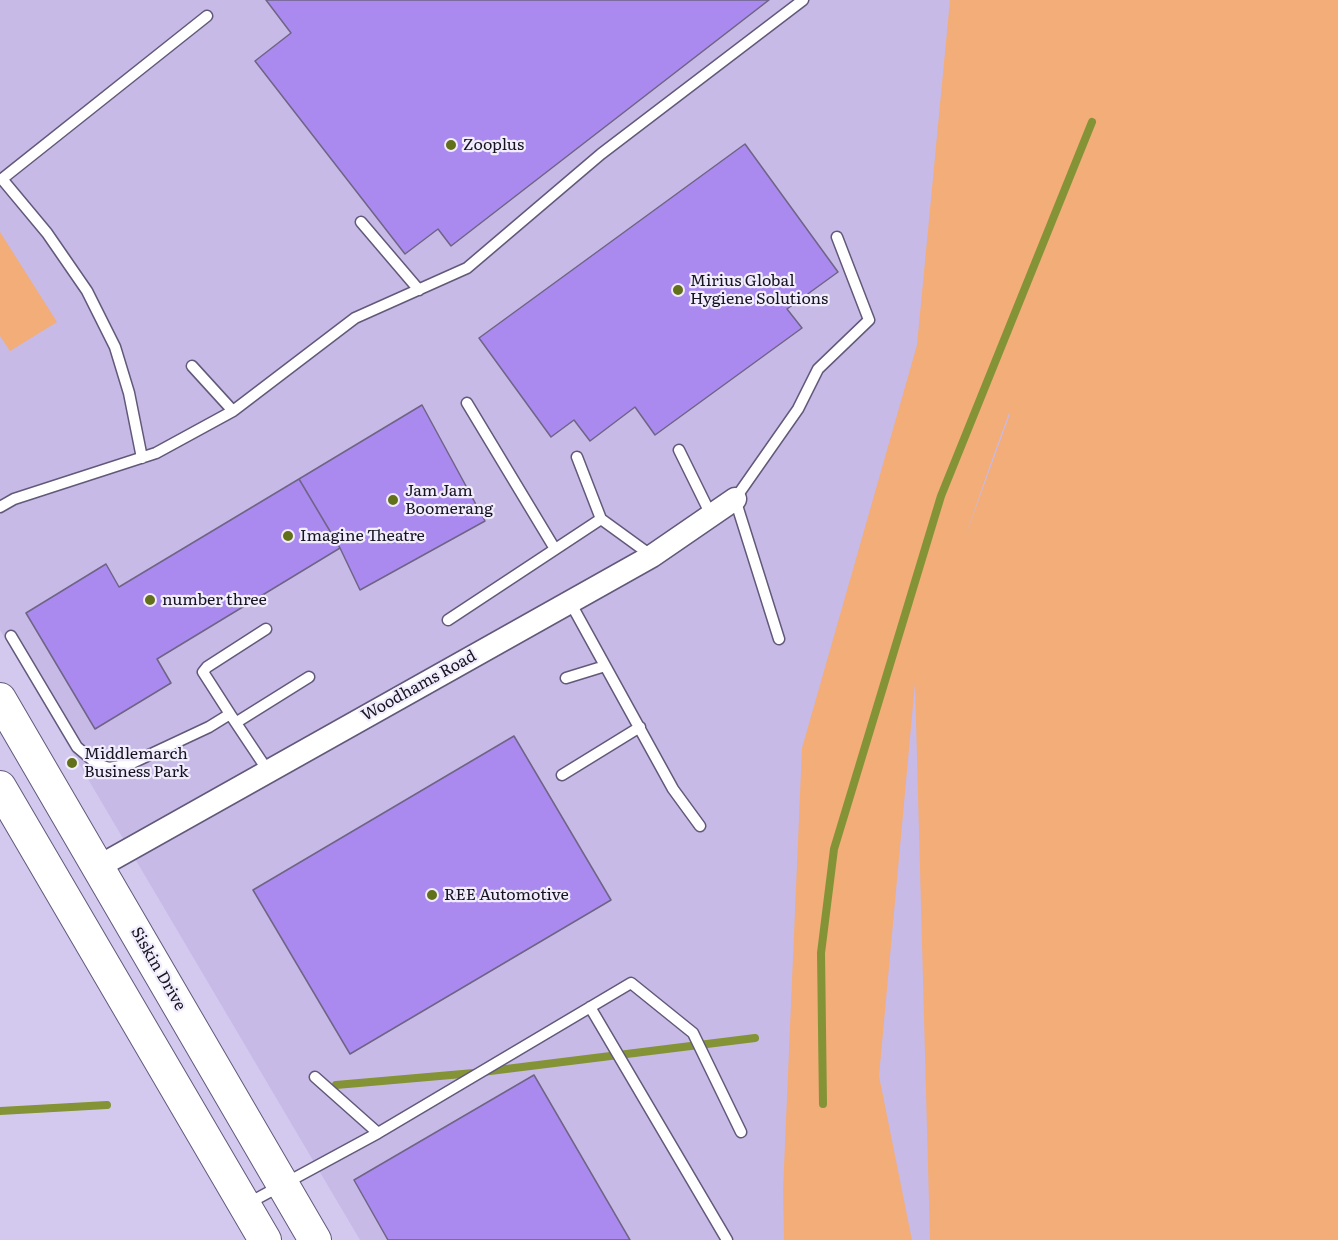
<!DOCTYPE html>
<style>
body{margin:0}
canvas{display:block;background:#d3c9ef}
</style>
<canvas width="1338" height="1240"></canvas>
<script>
const ctx = document.querySelector('canvas').getContext('2d');
ctx.lineJoin = 'round';
function fill(path, color) { ctx.fillStyle = color; ctx.fill(path, 'evenodd'); }
const shape = rows => new Path2D(rows.map(r => 'M' + r).join(''));
function trace(path, color, width, dash) { ctx.strokeStyle = color; ctx.lineWidth = width; ctx.lineCap = dash ? 'butt' : 'round'; ctx.setLineDash(dash || []); ctx.stroke(path); }
function label(font, color, halo, rows, align = 'center') {
  ctx.font = font + ' Literata,serif'; ctx.lineWidth = 4.5; ctx.setLineDash([]); ctx.textBaseline = 'middle'; ctx.strokeStyle = halo; ctx.fillStyle = color; for (const [text, x, y, turn = 0] of rows) {
    ctx.save(); ctx.translate(x, y); ctx.rotate((+turn || 0) * Math.PI / 180); ctx.textAlign = isNaN(turn) ? turn : align; if (halo) ctx.strokeText(text, 0, 0); ctx.fillText(text, 0, 0); ctx.restore();
  }
}
fill(shape([
 [0,0,1338,0,1338,1240,360,1240,0,630]
]), '#c7bae7');
fill(shape([
 [950,0,1338,0,1338,1240,930,1240,915,683,879,1076,912,1240,784,1240,783,1190,802,748,917,345],
 [1009,413,1010,414,964,540,990,465],
 [0,232,57,322,10,351,0,336]
]), '#f2ad78');
trace(shape([
 [336,1085,474,1073,755,1038],
 [823,1104,821,953,834,849,941,496,1092,122],
 [0,1111,107,1105]
]), '#849336', 8);
const building = shape([
 [266,0,769,0,451,246,438,229,405,254,255,61,291,33,266,0],
 [745,144,838,272,787,309,802,328,655,435,635,407,590,441,574,420,551,437,479,338,745,144],
 [422,405,485,521,360,590,340,548,299,479,422,405],
 [299,479,340,548,157,659,171,683,95,729,26,613,106,564,119,587,299,479],
 [514,736,611,900,350,1054,253,890,514,736],
 [534,1075,630,1240,388,1240,354,1180,534,1075]
]);
fill(building, '#ab8af0');
trace(building, '#6e6486', 1.5);
const lane = shape([
 [361,222,419,290],
 [192,366,233,411],
 [467,403,555,549],
 [679,450,711,515],
 [577,457,601,519,652,556],
 [142,458,129,393,115,347,87,291,47,233,2,179,207,16],
 [0,507,14,499,156,453,233,411,355,318,467,268,601,154,803,0],
 [570,602,673,789,700,826],
 [448,620,601,519],
 [11,636,77,747,97,764,109,768,130,764,209,727,230,714,268,771],
 [779,639,735,499,798,409,818,369,869,320,837,237],
 [566,678,605,666],
 [230,714,203,672,207,667,266,629],
 [237,722,309,677],
 [562,775,640,727],
 [590,1007,727,1240],
 [315,1077,378,1133],
 [247,1204,378,1133,631,983,693,1033,741,1132]
]);
const street = shape([
 [98,867,652,556,735,499]
]);
const secondary = shape([
 [0,699,315,1240],
 [0,787,265,1240]
]);
trace(lane, '#62597a', 13);
trace(street, '#62597a', 25);
trace(secondary, '#62597a', 34);
trace(lane, '#fff', 10);
trace(street, '#fff', 22);
trace(secondary, '#fff', 32);
for (const [x, y, r, color] of [
 [451,145,6,"#63701a"],
 [678,290,6,"#63701a"],
 [393,500,6,"#63701a"],
 [288,536,6,"#63701a"],
 [150,600,6,"#63701a"],
 [72,763,6,"#63701a"],
 [432,895,6,"#63701a"]
]) { const dot = new Path2D(); dot.arc(x, y, r, 0, 2 * Math.PI); ctx.fillStyle = color; ctx.fill(dot); trace(dot, '#f1edfd', 2); }
label('16px', '#171320', '#f1edfd', [
 ["Zooplus",463,145],
 ["Mirius Global",690,281],
 ["Hygiene Solutions",690,299],
 ["Jam Jam",405,491],
 ["Boomerang",405,509],
 ["Imagine Theatre",300,536],
 ["number three",162,600],
 ["Middlemarch",84,754],
 ["Business Park",84,772],
 ["REE Automotive",444,895]
], 'left');
label('16px', '#171320', '#f1edfd', [
 ["Woodhams Road",419,686,-29],
 ["Siskin Drive",158,969,60]
]);
</script>
